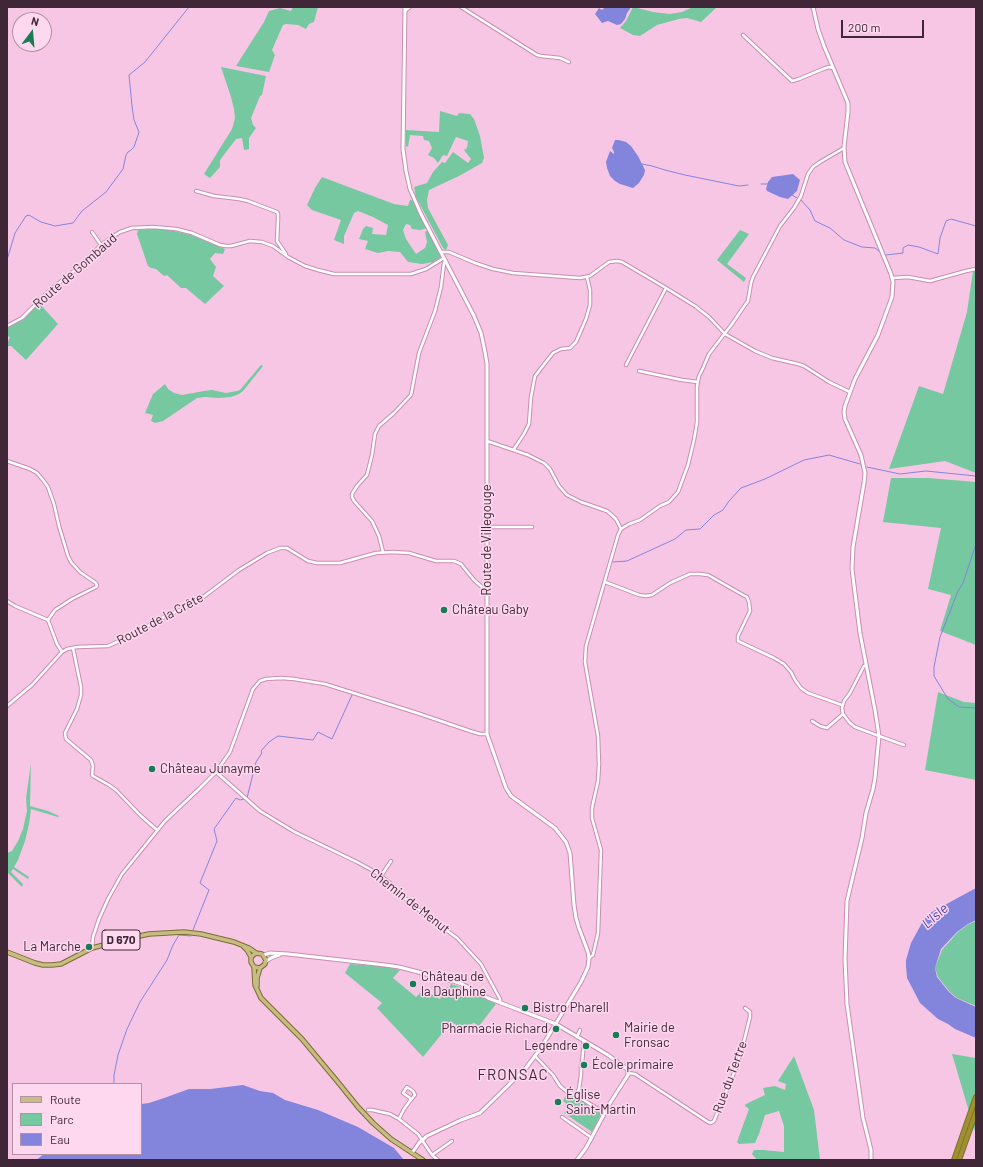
<!DOCTYPE html>
<meta charset="utf-8">
<style>
body{margin:0}
#map{position:relative;width:983px;height:1167px;overflow:hidden;background:#f8c6e5;font-family:Barlow,sans-serif}
canvas{display:block}
.frame{position:absolute;inset:0;border:8px solid #3f2737;pointer-events:none}
.legend{position:absolute;left:12px;top:1083px;width:130px;height:72px;box-sizing:border-box;background:#fed8ef;border:1px solid #b291a5;margin:0;padding:5px 7px;list-style:none;font-size:12px;color:#3f2737}
.legend li{display:flex;align-items:center;gap:8px;height:20px}
.legend b{width:20px;border:1px solid #b291a5}
.north{position:absolute;left:12px;top:12px;width:40px;height:40px;box-sizing:border-box;background:#fed8ef;border:1px solid #b291a5;border-radius:50%;rotate:16deg;font-size:11px;font-weight:700;line-height:16px;text-align:center;color:#3f2737}
.north::after{content:'';display:block;margin:auto;width:14px;height:18px;background:#187c54;clip-path:polygon(50% 0,100% 100%,50% 72%,0 100%)}
.scale{position:absolute;left:841px;top:20px;width:83px;height:18px;box-sizing:border-box;border:2px solid #3f2737;border-top:0;padding-left:5px;font-size:12px;line-height:14px;white-space:nowrap;color:#3f2737;-webkit-text-stroke:3px #fed8ef;paint-order:stroke}
</style>
<div id="map">
<canvas width="983" height="1167"></canvas>
<div class="frame"></div>
<ul class="legend">
<li><b style="height:5px;background:#c5bd82"></b>Route</li>
<li><b style="height:11px;background:#75c89f"></b>Parc</li>
<li><b style="height:11px;background:#8385dd"></b>Eau</li>
</ul>
<div class="north">N</div>
<div class="scale">200 m</div>
</div>
<script>
const ctx = document.querySelector('canvas').getContext('2d');
ctx.lineJoin = 'round';
function fill(path, color) { ctx.fillStyle = color; ctx.fill(path, 'evenodd'); }
const shape = rows => new Path2D(rows.map(r => 'M' + r).join(''));
function trace(path, color, width, dash) { ctx.strokeStyle = color; ctx.lineWidth = width; ctx.lineCap = dash ? 'butt' : 'round'; ctx.setLineDash(dash || []); ctx.stroke(path); }
function label(font, color, halo, rows, align = 'center') {
  ctx.font = font + ' Barlow,sans-serif'; ctx.lineWidth = 3; ctx.setLineDash([]); ctx.textBaseline = 'middle'; ctx.strokeStyle = halo; ctx.fillStyle = color; for (const [text, x, y, turn = 0] of rows) {
    ctx.save(); ctx.translate(x, y); ctx.rotate((+turn || 0) * Math.PI / 180); ctx.textAlign = isNaN(turn) ? turn : align; if (halo) ctx.strokeText(text, 0, 0); ctx.fillText(text, 0, 0); ctx.restore();
  }
}
fill(shape([
 [293,7,318,7,314,22,309,24,306,29,298,25,286,24,283,25,272,50,275,55,269,72,236,66,264,22,269,11,280,8,291,11],
 [633,7,653,12,670,14,682,12,693,7,717,7,701,22,687,18,679,19,657,25,640,36,633,35,620,28,626,21],
 [221,67,266,76,262,95,260,96,251,118,253,125,256,128,249,138,249,149,244,150,242,138,236,139,220,160,220,167,210,178,204,174,232,129,235,118,234,109,231,97],
 [440,111,457,116,459,113,470,114,474,119,480,136,484,158,482,163,459,176,429,190,427,200,428,208,448,245,446,250,443,248,416,197,414,187,427,183,433,172,442,162,445,163,453,152,468,163,471,159,464,150,467,148,468,141,456,137,447,156,443,155,438,163,434,158,428,155,432,148,429,141,424,140,423,136,410,135,408,147,406,146,406,130,439,132],
 [322,177,394,204,408,206,410,200,415,201,416,207,428,228,420,230,412,229,410,225,406,224,403,230,406,239,416,254,425,248,427,242,425,232,429,230,442,256,434,262,422,264,408,262,400,252,388,251,378,253,365,249,368,241,359,239,363,229,366,226,373,228,372,234,386,235,388,225,373,217,358,211,354,213,344,236,344,244,334,240,341,220,312,210,307,205,315,188],
 [150,229,165,229,191,235,225,249,223,254,215,253,210,259,216,267,213,276,224,286,205,304,186,288,181,288,167,275,164,276,156,269,151,268,148,266,137,234,138,230],
 [740,230,749,234,727,264,746,278,744,282,717,260],
 [973,271,976,271,976,473,945,461,889,469,919,386,943,394,967,312],
 [39,303,58,324,26,360,11,346,9,346,7,347,7,344,10,337,7,336,7,328,23,320],
 [261,365,263,366,243,391,239,394,231,397,219,398,205,397,197,398,163,421,155,423,151,421,153,415,145,413,153,394,165,384,168,389,174,393,182,395,204,391,212,390,226,393,237,391,240,390],
 [891,478,928,478,976,482,976,645,940,631,951,595,928,589,941,528,883,522],
 [938,692,964,702,976,703,976,780,925,770],
 [31,763,30,806,48,811,59,816,58,817,31,809,29,824,25,841,18,860,14,867,29,877,28,879,13,869,11,872,23,884,22,887,7,872,7,853,12,851,18,841,23,829,27,811,26,798],
 [976,921,976,1006,957,998,950,992,938,977,935,968,942,950,958,932,969,924],
 [350,964,387,967,400,970,393,978,416,997,423,990,440,999,447,987,449,988,451,984,460,987,496,1004,479,1026,474,1023,464,1027,460,1027,453,1023,449,1025,423,1057,377,1008,382,1003,345,973],
 [952,1054,976,1058,976,1135],
 [794,1056,814,1110,820,1160,757,1160,752,1154,754,1150,764,1150,784,1152,784,1126,779,1111,765,1115,759,1134,755,1143,739,1144,737,1142,749,1109,745,1106,746,1104,765,1095,763,1088,775,1086,785,1090,786,1084,778,1081],
 [567,1093,575,1097,601,1114,592,1132,564,1113,567,1108,565,1107,566,1103,563,1101]
]), '#75c89f');
fill(shape([
 [605,7,630,7,630,9,627,13,625,19,621,24,617,25,608,21,602,23,595,14,599,8,602,10],
 [615,140,619,140,626,142,631,146,638,156,645,170,644,175,639,183,633,188,620,184,615,181,610,176,607,168,606,162,610,151,614,154,614,152,612,148],
 [793,174,800,180,797,191,788,199,780,197,767,191,766,189,768,182,772,177],
 [976,888,976,920,968,924,957,932,941,949,935,968,937,977,949,992,956,998,976,1007,976,1038,955,1029,948,1024,938,1019,920,1003,907,978,906,966,906,960,911,943,923,921,930,913],
 [243,1085,260,1091,273,1093,285,1100,318,1110,358,1127,394,1148,404,1160,36,1160,44,1154,141,1154,141,1104,149,1103,167,1097,189,1089,210,1089]
]), '#8385dd');
trace(shape([
 [642,164,652,166,665,170,685,175,739,186,748,185],
 [761,184,768,184],
 [792,195,797,198],
 [801,200,810,210,815,221,830,228,844,240,862,247,875,248,879,251,881,254],
 [886,255,903,253,903,248,908,245,919,247,938,254,940,238,946,221,951,219,976,226],
 [7,260,15,233,26,216,29,215,41,222,55,226,73,223,82,211,106,192,123,169,126,155,128,152,131,150,134,147,139,132,134,120,132,106,129,75,145,62,189,7],
 [867,467,900,474,926,471,976,476],
 [976,544,963,583,958,591,940,637,934,667,934,676,948,699,959,707,976,708],
 [613,562,627,561,675,539,686,530,700,529,714,515,723,510,729,501,741,488,765,479,804,460,829,455,860,464],
 [247,798,256,762,262,753,261,751,269,742,278,736,313,740,318,732,332,739,352,695],
 [193,930,209,890,200,883,217,841,214,829,236,798,240,800,244,799],
 [114,1084,114,1075,118,1055,127,1029,140,1002,167,960,173,945,179,935,191,936]
]), '#8385dd', 1);
const minor = shape([
 [461,7,537,55,541,56,560,58,569,62],
 [405,11,410,7],
 [743,35,792,81,799,79,823,69,829,67,833,68],
 [196,191,214,196,239,199,248,201,277,212,278,214,278,220,277,241],
 [92,232,101,245],
 [277,241,286,254],
 [442,252,449,252,475,263,493,269,513,273,580,278,590,276,609,262,617,261,622,262,666,288,695,306,709,317,725,334,755,351,772,358,798,364,804,366,829,382,850,392],
 [893,278,908,277,930,281,966,271,976,269],
 [7,326,22,318,49,291,79,267,101,245,112,237,120,232,132,228,153,227,176,229,192,233,220,245,226,246,231,246,250,241,262,242,273,246,288,257,305,266,318,270,334,274,411,274,426,269,444,258],
 [626,365,666,288],
 [639,371,682,380,698,382],
 [487,441,528,455,544,463,550,469,559,486,567,495,581,502,607,511,616,519,621,529,618,535,586,646,585,662,598,736,599,764,598,781,592,808,592,818,601,850,598,933,593,955,589,958],
 [514,449,524,434,529,424,531,397,535,376,553,353,561,349,570,348,576,342,586,319,590,305,590,290,587,277],
 [7,461,30,469,37,473,43,480,48,487,54,504,59,526,68,556,71,562,80,572,96,583,97,586,96,587,72,599,55,610,48,620],
 [486,527,532,527],
 [621,529,629,524,640,520,660,506,669,502,678,492,688,465,694,440,697,422,697,386,699,376,703,368,709,354,732,324,745,305,748,301,751,283,753,277,780,226,794,208,801,196,808,174,813,167,820,162,844,148],
 [383,552,379,536,372,521,354,501,352,497,352,494,357,486,367,475,372,455,375,434,379,426,394,413,411,395,419,353,435,311,441,287,444,263,446,261],
 [605,582,639,595,646,596,652,595,670,583,690,574,700,574,708,575,743,595,747,597,749,602,750,611,738,636,738,641,774,658,784,664,791,672,795,680,801,688,808,693,842,705],
 [7,601,15,606,48,620],
 [48,620,57,644,62,652],
 [73,648,81,687,81,695,77,709,65,733,66,739,91,760,93,766,92,775,93,776,109,785,116,790,140,815,157,830],
 [866,665,864,666,850,693,844,701,842,708,843,714,849,722,855,727,879,736,904,745],
 [7,706,32,685,62,652,67,649,77,647,108,646,139,632,155,621,194,604,239,570,267,553,280,548,287,548,308,561,317,563,340,563,376,553,393,552,409,553,436,561,454,561,461,564,474,580,483,588,487,589],
 [812,721,820,726,827,728,843,714],
 [216,772,260,811,293,831,357,862,377,873,390,883,411,904,457,938,481,964,500,999,500,1003],
 [381,876,391,861],
 [92,948,93,937,99,919,108,899,122,874,165,821,200,788,216,772,230,752,253,689,260,681,266,679,281,678,294,679,325,684,417,713,470,731,480,734,487,734],
 [577,1037,580,1030],
 [535,1056,553,1075,560,1086,566,1091,576,1095,579,1089,581,1075,581,1066,582,1063,584,1041],
 [628,1073,635,1074,708,1122,711,1123,714,1121,716,1116,736,1068,743,1045,750,1017,750,1012,745,1008],
 [576,1095,604,1113],
 [368,1110,372,1110,390,1114,399,1119,418,1134,432,1155,438,1160],
 [562,1117,592,1138],
 [399,1119,404,1109,410,1101,410,1098,403,1093,407,1087,413,1091,415,1095,410,1101],
 [432,1155,452,1141]
]);
const tertiary = shape([
 [405,7,403,149,406,171,410,189,421,214,474,316,481,333,485,352,487,364,487,734,506,788,511,796,555,828,566,842,570,853,574,905,576,918,579,928,588,952,589,958,588,967,581,982,541,1048,526,1068,480,1113,461,1120,427,1136,419,1143,412,1153],
 [813,7,818,29,824,46,848,103,848,112,844,147,845,162,891,274,893,282,892,297,878,335,855,379,845,406,844,412,845,419,861,455,865,473,864,483,853,547,852,569,860,633,875,710,879,736,875,778,873,789,866,813,862,838,847,901,845,959,847,1004,863,1118,871,1150,871,1160],
 [264,955,270,953,288,954,385,965,399,967,453,981,462,984,488,998,556,1024,608,1055,627,1069,628,1071,628,1075,610,1103,586,1148,577,1160],
 [265,962,271,958,279,955]
]);
const primary = shape([
 [243,946,247,950,251,957,251,962,254,967,260,968,265,964,266,960,262,954,256,953,251,957],
 [7,952,35,963,43,965,52,965,61,964,92,948,135,937,149,934,184,932,201,934,234,942,249,948,256,953],
 [254,967,255,985,261,998,302,1039,337,1081,358,1107,373,1123,391,1139,423,1160],
 [257,986,257,978,260,968]
]);
const motorway = shape([
 [954,1160,976,1097],
 [959,1160,976,1112]
]);
trace(minor, '#c88db2', 4.5);
trace(tertiary, '#c88db2', 5);
trace(primary, '#7d6c32', 5.5);
trace(motorway, '#7d6c32', 6);
trace(minor, '#fff', 2.5);
trace(tertiary, '#fff', 3);
trace(primary, '#c5bd82', 3.5);
trace(motorway, '#9e912f', 4);
for (const [x, y, r, color] of [
 [444,610,4,"#187c54"],
 [152,769,4,"#187c54"],
 [89,947,4,"#187c54"],
 [413,984,4,"#187c54"],
 [525,1008,4,"#187c54"],
 [556,1029,4,"#187c54"],
 [616,1035,4,"#187c54"],
 [586,1046,4,"#187c54"],
 [584,1065,4,"#187c54"],
 [558,1102,4,"#187c54"]
]) { const dot = new Path2D(); dot.arc(x, y, r, 0, 2 * Math.PI); ctx.fillStyle = color; ctx.fill(dot); trace(dot, '#fed8ef', 1.5); }
for (const [x, y, w] of [
 [121,940,38]
]) { const box = new Path2D(); box.roundRect(x - w / 2, y - 10, w, 20, 3); ctx.fillStyle = '#fed8ef'; ctx.fill(box); trace(box, '#3f2737', 1); }
label('bold 12px', '#3f2737', null, [
 ["D 670",121,940]
]);
label('13px', '#3f2737', '#fed8ef', [
 ["Route de Gombaud",75,271,-41],
 ["Route de Villegouge",487,540,-90],
 ["Route de la Crête",160,619,-28],
 ["Chemin de Menut",410,901,38],
 ["Rue du Tertre",730,1077,-70]
]);
label('13px', '#3f2737', '#fed8ef', [
 ["Château Gaby",452,610],
 ["Château Junayme",160,769],
 ["La Marche",81,947,"right"],
 ["Château de",421,977],
 ["la Dauphine",421,992],
 ["Bistro Pharell",533,1008],
 ["Mairie de",624,1028],
 ["Fronsac",624,1043],
 ["Pharmacie Richard",548,1029,"right"],
 ["Legendre",578,1046,"right"],
 ["École primaire",592,1065],
 ["Église",566,1095],
 ["Saint-Martin",566,1110]
], 'left');
label('italic 14px', '#463ea6', '#fed8ef', [
 ["L'Isle",935,916,-42]
]);
ctx.letterSpacing = '1px';
label('15px', '#3f2737', '#fed8ef', [
 ["FRONSAC",513,1075]
]);
ctx.letterSpacing = '0px';
</script>
